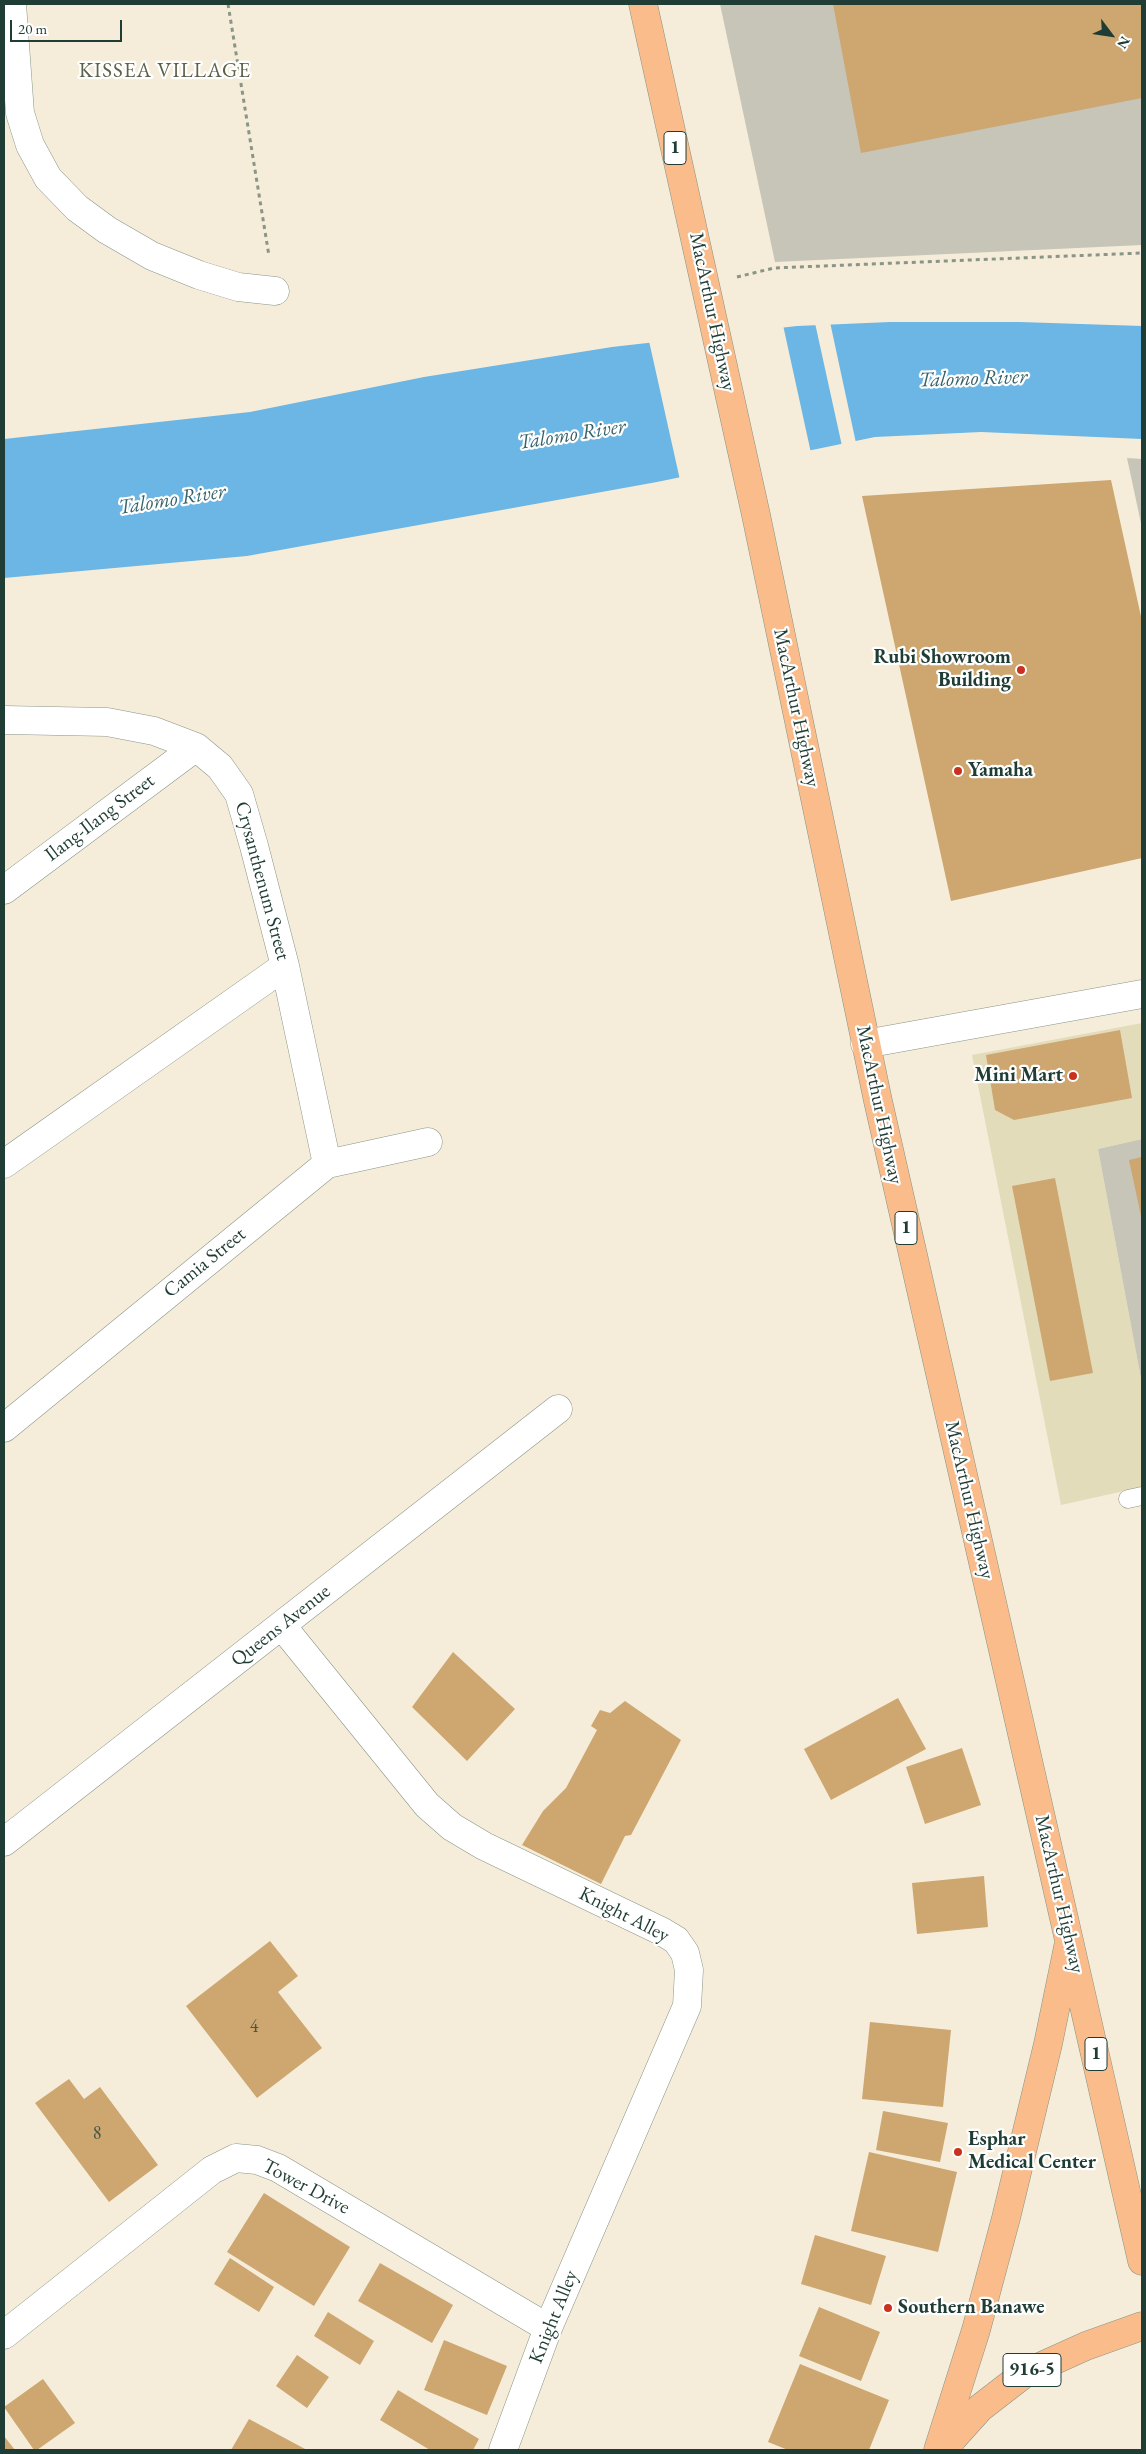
<!DOCTYPE html>
<style>
body{margin:0}
#map{position:relative;width:1146px;height:2454px;overflow:hidden;background:#f5edda;font-family:"EB Garamond",serif}
canvas{display:block}
.frame{position:absolute;inset:0;border:5px solid #1f3d34;pointer-events:none}
.north{position:absolute;left:1086px;top:10px;width:50px;height:50px;-webkit-text-stroke:4px #fff;paint-order:stroke;rotate:121deg;font-size:14px;font-weight:700;line-height:20px;text-align:center;color:#1f3d34}
.north::after{content:'';display:block;margin:auto;width:18px;height:22px;background:#1f3d34;clip-path:polygon(50% 0,100% 100%,50% 72%,0 100%)}
.scale{position:absolute;left:10px;top:20px;width:112px;height:22px;box-sizing:border-box;border:2px solid #1f3d34;border-top:0;padding-left:6px;font-size:15px;line-height:18px;white-space:nowrap;color:#1f3d34;-webkit-text-stroke:4px #fff;paint-order:stroke}
</style>
<div id="map">
<canvas width="1146" height="2454"></canvas>
<div class="frame"></div>
<div class="north">N</div>
<div class="scale">20 m</div>
</div>
<script>
const ctx = document.querySelector('canvas').getContext('2d');
ctx.lineJoin = 'round';
function fill(path, color) { ctx.fillStyle = color; ctx.fill(path, 'evenodd'); }
const shape = rows => new Path2D(rows.map(r => 'M' + r).join(''));
function trace(path, color, width, dash) { ctx.strokeStyle = color; ctx.lineWidth = width; ctx.lineCap = dash ? 'butt' : 'round'; ctx.setLineDash(dash || []); ctx.stroke(path); }
function label(font, color, halo, rows, align = 'center') {
  ctx.font = font + ' "EB Garamond",serif'; ctx.lineWidth = 4.5; ctx.setLineDash([]); ctx.textBaseline = 'middle'; ctx.strokeStyle = halo; ctx.fillStyle = color; for (const [text, x, y, turn = 0] of rows) {
    ctx.save(); ctx.translate(x, y); ctx.rotate((+turn || 0) * Math.PI / 180); ctx.textAlign = isNaN(turn) ? turn : align; if (halo) ctx.strokeText(text, 0, 0); ctx.fillText(text, 0, 0); ctx.restore();
  }
}
fill(shape([
 [1142,1023,1142,1139,1098,1149,1142,1384,1142,1487,1061,1505,972,1055]
]), '#e3dcba');
fill(shape([
 [720,4,1142,4,1142,245,775,262],
 [1127,458,1142,459,1142,528],
 [1142,1139,1142,1384,1098,1149]
]), '#c6c5b8');
fill(shape([
 [890,322,1020,322,1142,326,1142,439,981,432,875,437,657,482,247,556,4,578,4,439,250,412,424,377,612,347,797,326]
]), '#6bb6e4');
fill(shape([
 [830,322,856,443,842,446,815,323],
 [783,325,811,453,680,480,649,341]
]), '#f5edda');
fill(shape([
 [833,4,1142,4,1142,98,861,153],
 [1111,480,1142,621,1142,858,951,901,862,496],
 [1120,1030,1132,1098,1014,1120,995,1110,986,1055],
 [1142,1157,1142,1216,1141,1216,1129,1160],
 [1055,1178,1093,1373,1050,1381,1012,1186],
 [453,1652,515,1709,467,1761,412,1707],
 [898,1698,926,1749,831,1800,804,1749],
 [625,1701,681,1740,631,1835,625,1836,601,1884,522,1845,543,1811,566,1788,597,1730,591,1726,600,1710,610,1713],
 [962,1748,981,1805,925,1824,906,1767],
 [984,1876,988,1927,917,1934,912,1883],
 [270,1941,298,1976,278,1992,322,2048,257,2098,186,2006],
 [870,2022,951,2030,943,2107,862,2099],
 [69,2079,84,2099,100,2087,158,2165,109,2202,35,2103],
 [883,2111,948,2123,940,2162,876,2150],
 [869,2152,957,2172,938,2252,851,2231],
 [264,2193,350,2247,314,2306,227,2252],
 [815,2235,886,2256,871,2305,801,2284],
 [230,2258,274,2287,259,2312,214,2284],
 [380,2263,453,2305,432,2343,358,2301],
 [819,2307,880,2332,861,2381,799,2356],
 [328,2312,374,2341,360,2365,314,2336],
 [444,2340,507,2366,487,2415,424,2390],
 [297,2355,329,2377,307,2408,276,2386],
 [800,2364,889,2400,869,2450,788,2450,768,2442],
 [43,2379,75,2423,37,2450,34,2450,4,2407],
 [398,2390,479,2439,473,2450,430,2450,380,2420],
 [249,2419,307,2450,231,2450],
 [4,2436,15,2450,4,2450]
]), '#cda670');
const service = shape([
 [1128,1499,1142,1496]
]);
const minor = shape([
 [12,4,20,113,30,145,48,178,77,208,107,230,152,256,199,275,238,287,275,291],
 [4,720,107,722,154,731,196,747,220,767,239,794,254,846,285,966,327,1164],
 [4,890,196,747],
 [865,1044,1142,994],
 [4,1164,285,966],
 [4,1428,327,1164,428,1142],
 [282,1626,427,1805,452,1827,484,1846,661,1931,676,1940,685,1953,689,1970,687,2006,548,2328,503,2450],
 [4,1842,558,1409],
 [4,2335,212,2170,236,2158,257,2160,278,2168,548,2328]
]);
const primary = shape([
 [945,2450,953,2438,980,2408,1024,2374,1086,2346,1142,2326]
]);
const trunk = shape([
 [643,4,756,515,878,1101,1142,2261],
 [938,2450,976,2330,1006,2218,1048,2044,1068,1947]
]);
trace(service, '#8a9587', 19);
trace(minor, '#8a9587', 29);
trace(primary, '#8a9587', 29);
trace(trunk, '#8a9587', 29);
trace(shape([
 [228,4,269,256],
 [737,277,774,268,1142,253]
]), '#8a9587', 3, [4, 4]);
trace(service, '#fff', 18);
trace(minor, '#fff', 28);
trace(primary, '#f9bc8a', 28);
trace(trunk, '#f9bc8a', 28);
for (const [x, y, r, color] of [
 [1021,670,5,"#c8321e"],
 [958,771,5,"#c8321e"],
 [1073,1076,5,"#c8321e"],
 [958,2152,5,"#c8321e"],
 [888,2308,5,"#c8321e"]
]) { const dot = new Path2D(); dot.arc(x, y, r, 0, 2 * Math.PI); ctx.fillStyle = color; ctx.fill(dot); trace(dot, '#fff', 2); }
label('18px', '#4a5743', null, [
 ["4",254,2027],
 ["8",97,2134]
]);
for (const [x, y, w] of [
 [675,148,22],
 [906,1228,22],
 [1096,2054,22],
 [1032,2370,58]
]) { const box = new Path2D(); box.roundRect(x - w / 2, y - 16.5, w, 33, 4); ctx.fillStyle = '#fff'; ctx.fill(box); trace(box, '#1f3d34', 1); }
label('bold 19px', '#1f3d34', null, [
 ["1",675,148],
 ["1",906,1228],
 ["1",1096,2054],
 ["916-5",1032,2370]
]);
label('20px', '#1f3d34', '#fff', [
 ["MacArthur Highway",712,312,78],
 ["MacArthur Highway",796,708,78],
 ["Ilang-Ilang Street",100,818,-37],
 ["Crysanthenum Street",262,881,75],
 ["MacArthur Highway",879,1105,78],
 ["Camia Street",205,1263,-39],
 ["MacArthur Highway",969,1500,77],
 ["Queens Avenue",281,1626,-38],
 ["MacArthur Highway",1059,1894,77],
 ["Knight Alley",624,1915,27],
 ["Tower Drive",306,2187,28],
 ["Knight Alley",554,2317,-68]
]);
label('bold 20px', '#1f3d34', '#fff', [
 ["Rubi Showroom",1011,658,"right"],
 ["Building",1011,681,"right"],
 ["Yamaha",968,771],
 ["Mini Mart",1063,1076,"right"],
 ["Esphar",968,2140],
 ["Medical Center",968,2163],
 ["Southern Banawe",898,2308]
], 'left');
ctx.letterSpacing = '1px';
label('21px', '#5c6249', '#fff', [
 ["KISSEA VILLAGE",165,71]
]);
ctx.letterSpacing = '0px';
label('italic 21px', '#366169', '#fff', [
 ["Talomo River",973,379,-2],
 ["Talomo River",572,435,-9],
 ["Talomo River",172,500,-9]
]);
</script>
